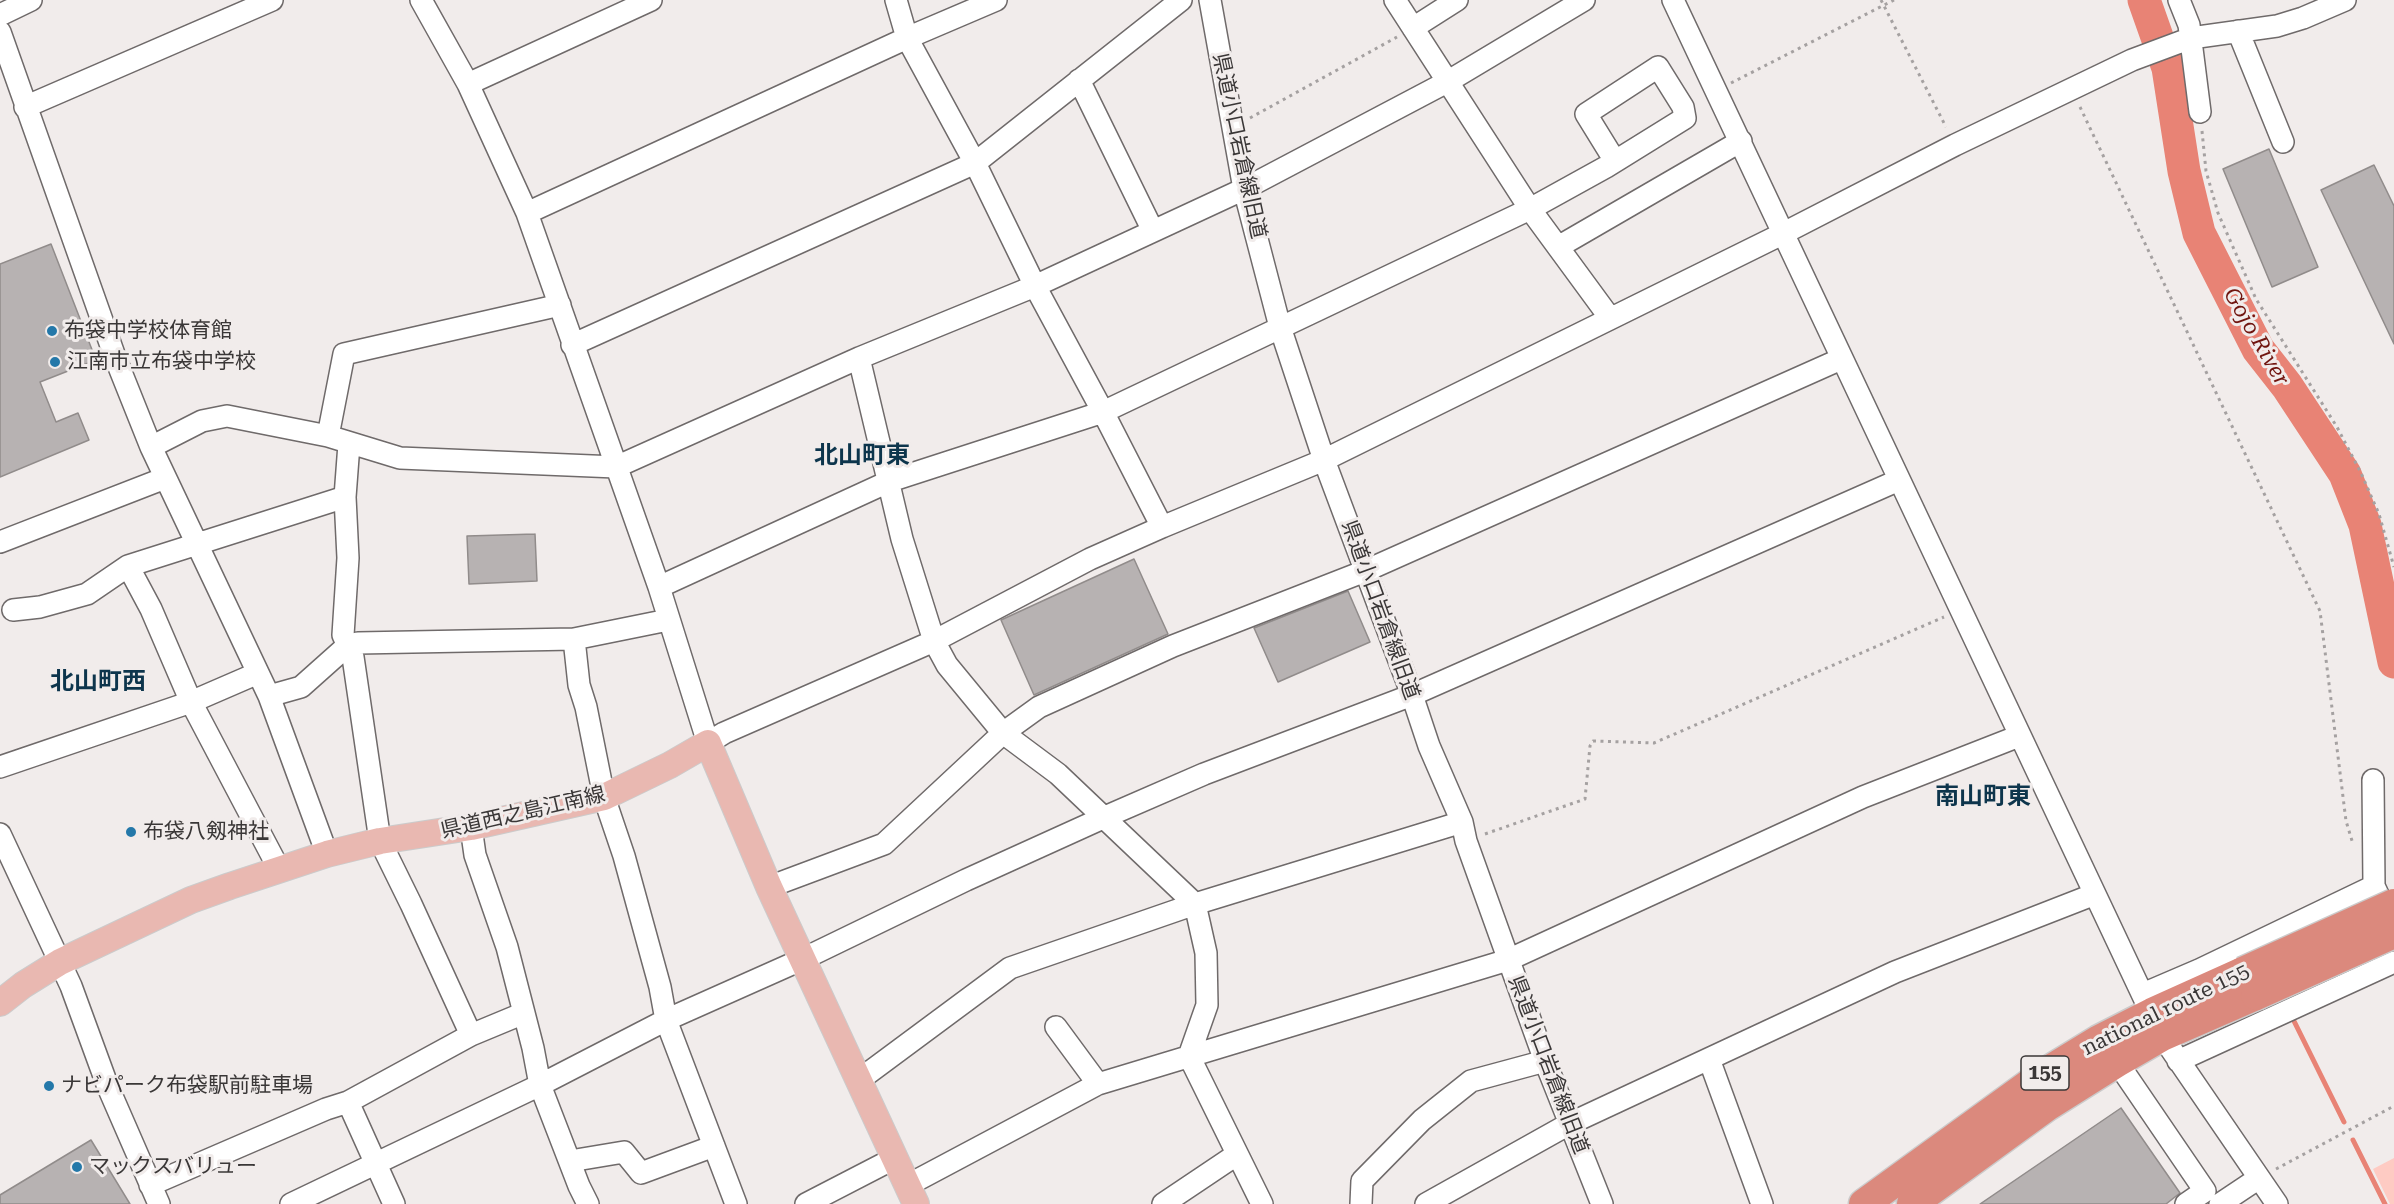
<!DOCTYPE html>
<meta charset="utf-8">
<style>
body{margin:0}
canvas{display:block;background:#f1eceb}
</style>
<canvas width="2394" height="1204"></canvas>
<script>
const ctx = document.querySelector('canvas').getContext('2d');
ctx.lineJoin = 'round';
function fill(path, color) { ctx.fillStyle = color; ctx.fill(path, 'evenodd'); }
const shape = rows => new Path2D(rows.map(r => 'M' + r).join(''));
function trace(path, color, width, dash) { ctx.strokeStyle = color; ctx.lineWidth = width; ctx.lineCap = dash ? 'butt' : 'round'; ctx.setLineDash(dash || []); ctx.stroke(path); }
function label(font, color, halo, rows, align = 'center') {
  ctx.font = font + ' "Roboto Serif","Noto Sans JP",serif'; ctx.lineWidth = 6; ctx.setLineDash([]); ctx.textBaseline = 'middle'; ctx.strokeStyle = halo; ctx.fillStyle = color; for (const [text, x, y, turn = 0] of rows) {
    ctx.save(); ctx.translate(x, y); ctx.rotate((+turn || 0) * Math.PI / 180); ctx.textAlign = isNaN(turn) ? turn : align; if (halo) ctx.strokeText(text, 0, 0); ctx.fillText(text, 0, 0); ctx.restore();
  }
}
fill(shape([
 [2394,1158,2394,1204,2390,1204,2373,1169]
]), '#fecbc3');
trace(shape([
 [2291,1015,2344,1122],
 [2353,1140,2385,1204]
]), '#e88375', 5);
trace(shape([
 [2144,0,2168,68,2184,171,2199,233,2258,349,2287,386,2345,474,2365,525,2394,662]
]), '#e88375', 33);
const building = shape([
 [2269,149,2318,267,2272,287,2223,169,2269,149],
 [2374,165,2394,206,2394,344,2321,190,2374,165],
 [51,244,96,360,40,382,56,422,78,413,89,440,0,477,0,264,51,244],
 [535,534,537,581,469,584,467,536,535,534],
 [1134,559,1168,634,1034,695,1001,620,1134,559],
 [1348,591,1370,642,1278,682,1254,628,1348,591],
 [2121,1108,2180,1193,2166,1204,1980,1204,2121,1108],
 [91,1140,130,1204,0,1204,0,1195,91,1140]
]);
fill(building, '#b7b2b2');
trace(building, '#918c8b', 1.5);
const minor = shape([
 [421,0,468,84,527,213,659,587,708,743,724,733,934,641,1090,559,1162,527,1324,460,1782,234,1955,145,2132,60,2191,38,2277,26,2303,18,2345,0],
 [896,0,907,38,975,163,1035,286,1103,412,1162,527],
 [1210,0,1244,189,1280,327,1324,460,1412,695,1429,746,1462,822,1466,841,1545,1061,1602,1204],
 [1395,0,1530,209,1610,318],
 [1673,0,2162,1036,2277,1204],
 [2179,0,2189,25,2200,112],
 [0,15,31,0],
 [1413,28,1457,0],
 [2238,31,2283,142],
 [0,32,115,357,151,447,269,696,327,854],
 [1079,80,1153,231],
 [468,84,651,0],
 [25,107,272,0],
 [527,213,907,38,996,0],
 [1558,247,1741,141],
 [572,345,975,163,1181,0],
 [859,358,902,539,934,641,947,665,1003,733,1058,774,1195,904,1206,953,1207,1005,1189,1056,1262,1204],
 [328,436,344,354,560,305],
 [349,444,345,497,348,558,343,635,353,657,380,841,411,904,471,1035],
 [151,447,202,421,227,416,328,436,400,458,616,467,859,358,1035,286,1244,189,1447,82,1584,0],
 [0,542,165,478],
 [128,566,151,609,191,702,279,869],
 [659,587,890,481,1103,412,1530,209,1606,167,1685,118,1683,107,1658,67,1586,114,1615,161],
 [13,610,40,607,87,594,128,566,345,497],
 [574,639,579,685,586,707,604,797,624,856,660,987,666,1020,736,1204],
 [269,696,301,687,347,646,358,643,574,639,668,620],
 [0,767,191,702,258,673],
 [2373,780,2374,886,2380,899],
 [471,827,475,855,507,947,533,1048,540,1085,579,1186,588,1204],
 [0,834,71,986,108,1087,159,1204],
 [769,887,884,844,1003,733,1039,707,1173,646,1365,571,1841,359],
 [2143,994,2199,970,2374,886],
 [1056,1027,1098,1084],
 [1709,1059,1762,1204],
 [2178,1061,2394,962],
 [2117,1062,2205,1191,2186,1204],
 [859,1080,1010,968,1195,904,1462,822],
 [348,1102,394,1204],
 [570,1161,624,1152,641,1173,714,1146],
 [150,1185,326,1109,348,1102,471,1035,524,1013],
 [908,1185,1098,1084,1508,960,1863,797,2019,736],
 [291,1204,540,1085,666,1020,803,959,966,880,1105,817,1204,774,1412,695,1899,480],
 [806,1204,895,1158],
 [1163,1204,1236,1155],
 [1361,1204,1362,1181,1422,1120,1471,1081,1545,1061],
 [1426,1204,1569,1124,1895,972,2095,894],
 [2220,1204,2259,1178]
]);
const major = shape([
 [0,1003,23,985,60,962,191,900,230,886,327,854,380,841,471,827,604,797,670,765,708,743,769,887,916,1204]
]);
const highway = shape([
 [1864,1204,2045,1073,2099,1040,2152,1013,2243,972],
 [1912,1204,2047,1106,2117,1062,2162,1036,2256,995]
]);
trace(minor, '#6f6a6a', 24);
trace(major, '#cccbcb', 28);
trace(highway, '#cccbcb', 33);
trace(shape([
 [1881,0,1946,127],
 [1731,83,1894,0],
 [2080,107,2320,611,2346,821,2353,844],
 [1250,118,1397,37],
 [2202,131,2206,171,2218,213,2256,299,2337,427,2361,473,2379,514,2394,567],
 [1485,834,1585,799,1590,746,1593,741,1654,743,1944,617],
 [2276,1169,2394,1106]
]), '#a5a1a1', 3, [3, 4.5]);
trace(minor, '#fff', 21);
trace(major, '#e9b8b1', 26);
trace(highway, '#db897d', 30);
const highwayBridge = shape([
 [2243,972,2394,904],
 [2256,995,2394,933]
]);
trace(highwayBridge, '#cccbcb', 33, []);
trace(highwayBridge, '#db897d', 30);
for (const [x, y, r, color] of [
 [52,331,6,"#2478a9"],
 [55,362,6,"#2478a9"],
 [131,832,6,"#2478a9"],
 [49,1086,6,"#2478a9"],
 [77,1167,6,"#2478a9"]
]) { const dot = new Path2D(); dot.arc(x, y, r, 0, 2 * Math.PI); ctx.fillStyle = color; ctx.fill(dot); trace(dot, '#f1eceb', 2); }
for (const [x, y, w] of [
 [2045,1073,48]
]) { const box = new Path2D(); box.roundRect(x - w / 2, y - 17, w, 34, 4.5); ctx.fillStyle = '#f1eceb'; ctx.fill(box); trace(box, '#3a3737', 1.5); }
label('bold 20px', '#3a3737', null, [
 ["155",2045,1073]
]);
label('21px', '#3a3737', '#f1eceb', [
 ["県道小口岩倉線旧道",1239,146,78],
 ["県道小口岩倉線旧道",1380,610,70],
 ["県道西之島江南線",523,813,-13],
 ["national route 155",2166,1010,-26],
 ["県道小口岩倉線旧道",1548,1065,69]
]);
label('21px', '#3a3737', '#f1eceb', [
 ["布袋中学校体育館",64,331],
 ["江南市立布袋中学校",67,362],
 ["布袋八剱神社",143,832],
 ["ナビパーク布袋駅前駐車場",61,1086],
 ["マックスバリュー",89,1167]
], 'left');
label('italic 22px', '#70150f', '#f1eceb', [
 ["Gojo River",2256,337,60]
]);
label('bold 24px', '#0d354c', '#f1eceb', [
 ["北山町東",862,456],
 ["北山町西",98,682],
 ["南山町東",1983,797]
]);
</script>
